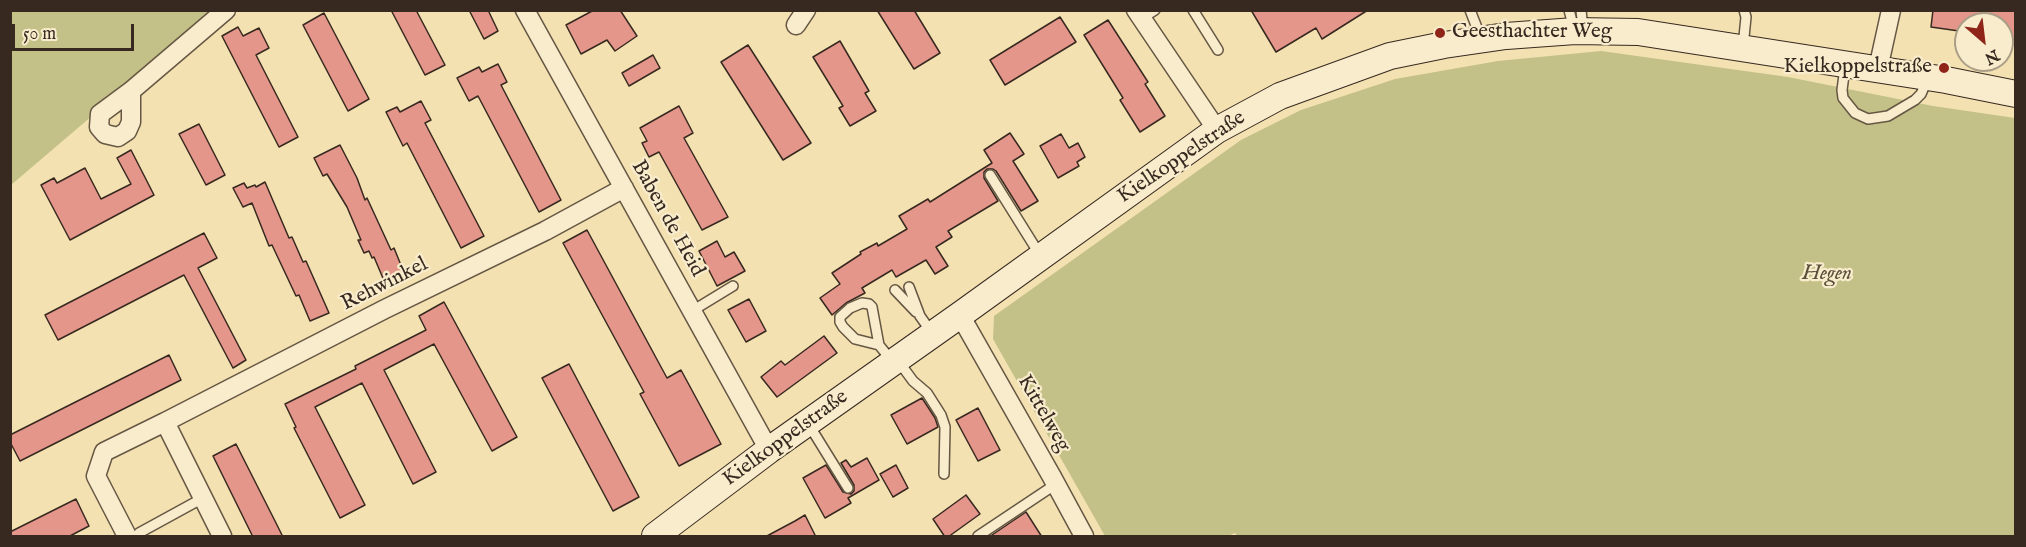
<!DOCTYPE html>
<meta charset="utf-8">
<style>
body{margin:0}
#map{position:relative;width:2026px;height:547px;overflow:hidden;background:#f4e1b1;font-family:"IM FELL English",serif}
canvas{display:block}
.frame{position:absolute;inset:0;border:12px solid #372920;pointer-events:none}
.north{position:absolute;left:1954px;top:12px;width:60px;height:60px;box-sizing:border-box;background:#f8eccc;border:2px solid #ab9e87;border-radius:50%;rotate:152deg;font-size:16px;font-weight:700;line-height:24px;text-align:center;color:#372920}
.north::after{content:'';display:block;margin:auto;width:21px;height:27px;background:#8f2418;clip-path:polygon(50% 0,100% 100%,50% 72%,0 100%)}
.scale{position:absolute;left:12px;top:24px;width:122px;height:27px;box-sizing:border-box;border:3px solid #372920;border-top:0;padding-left:8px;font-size:18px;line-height:21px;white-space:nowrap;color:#372920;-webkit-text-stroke:4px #f8eccc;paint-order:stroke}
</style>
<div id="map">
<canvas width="2026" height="547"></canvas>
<div class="frame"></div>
<div class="north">N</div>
<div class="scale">50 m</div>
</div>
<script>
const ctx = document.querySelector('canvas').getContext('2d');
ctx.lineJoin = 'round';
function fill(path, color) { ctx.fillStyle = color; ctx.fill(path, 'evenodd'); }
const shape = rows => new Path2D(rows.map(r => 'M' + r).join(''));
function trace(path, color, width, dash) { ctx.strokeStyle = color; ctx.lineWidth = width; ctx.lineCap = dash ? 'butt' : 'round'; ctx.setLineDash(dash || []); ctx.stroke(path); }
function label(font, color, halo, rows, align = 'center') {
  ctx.font = font + ' "IM FELL English",serif'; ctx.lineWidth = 4.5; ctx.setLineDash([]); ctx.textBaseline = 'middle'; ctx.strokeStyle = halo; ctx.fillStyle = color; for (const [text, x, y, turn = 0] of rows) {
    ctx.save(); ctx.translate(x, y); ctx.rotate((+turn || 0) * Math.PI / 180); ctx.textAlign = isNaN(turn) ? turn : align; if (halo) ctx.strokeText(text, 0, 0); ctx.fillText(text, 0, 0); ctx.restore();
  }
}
fill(shape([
 [11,11,215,11,11,185],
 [1601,51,1788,77,1933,106,2015,118,2015,536,1237,536,1235,533,1228,536,1105,536,993,339,994,316,1241,140,1301,110,1395,79,1498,61]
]), '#c3c187');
const building = shape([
 [391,10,416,10,445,65,425,75,391,10],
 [469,10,488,10,498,31,484,39,469,10],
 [594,10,620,10,637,36,615,51,607,40,581,54,566,25,594,10],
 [877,10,914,10,940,53,914,69,877,10],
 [1251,10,1368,10,1322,39,1316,28,1276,52,1251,10],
 [1933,10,2016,10,2016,40,2002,38,2002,24,1966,24,1966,32,1931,27,1933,10],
 [324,13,369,99,348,111,303,25,324,13],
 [1060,17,1076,42,1005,85,990,60,1060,17],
 [1108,20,1148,82,1145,84,1165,116,1140,132,1120,100,1123,98,1084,35,1108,20],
 [238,27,243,36,259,28,269,48,256,55,298,137,279,147,222,36,238,27],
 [840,41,869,91,865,93,876,111,850,126,839,108,843,106,813,57,840,41],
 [748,45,811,143,783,160,721,62,748,45],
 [653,55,660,68,629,86,622,73,653,55],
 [498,64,507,82,501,85,561,200,539,212,478,96,469,101,457,78,479,67,482,72,498,64],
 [421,101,431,120,425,123,484,236,461,248,407,143,403,146,386,112,397,107,400,112,421,101],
 [679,106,693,133,684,138,728,217,702,230,659,152,649,157,642,143,647,141,640,128,679,106],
 [199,124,225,175,206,185,179,134,199,124],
 [1010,133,1024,154,1013,161,1038,201,1021,211,996,171,993,169,987,169,984,172,984,178,998,201,948,231,952,237,936,247,948,266,935,274,926,260,896,277,892,270,862,288,865,293,846,303,832,315,820,298,840,284,832,273,861,254,860,252,877,243,878,246,907,229,899,216,928,199,930,202,992,163,984,150,1010,133],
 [1061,134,1069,148,1078,143,1085,157,1077,162,1079,166,1058,178,1040,146,1061,134],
 [340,145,357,178,365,200,367,198,391,250,394,248,405,275,385,283,374,257,372,258,369,251,364,253,358,240,361,240,347,207,327,174,323,176,314,158,340,145],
 [131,150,154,195,70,240,41,185,54,178,57,183,85,168,101,199,131,184,117,158,131,150],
 [265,182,289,238,292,237,303,262,306,261,329,313,310,321,299,295,296,296,272,245,269,246,252,203,243,207,233,188,244,183,247,188,255,185,256,187,265,182],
 [587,230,667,378,681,370,721,444,679,466,640,394,644,392,563,243,587,230],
 [204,233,217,258,198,268,246,360,233,368,184,275,58,340,45,315,204,233],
 [717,241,725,257,734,252,745,271,717,286,699,251,717,241],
 [749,299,766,331,746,342,728,310,749,299],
 [444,302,517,437,492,451,434,344,384,370,436,472,413,484,362,383,315,407,365,505,340,518,294,428,296,427,285,404,356,369,355,366,426,330,419,316,444,302],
 [824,336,837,353,777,397,761,377,781,361,785,365,824,336],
 [169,355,181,380,20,461,10,442,10,435,169,355],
 [569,364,639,497,613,511,542,378,569,364],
 [922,398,935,418,938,427,907,444,891,415,922,398],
 [978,408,1000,450,978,461,956,420,978,408],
 [236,444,275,521,283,537,253,537,213,456,236,444],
 [867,458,879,480,848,498,851,503,825,518,803,478,826,465,843,492,851,494,854,491,854,485,841,463,846,460,851,467,867,458],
 [896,465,908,488,893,497,880,474,896,465],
 [966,495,980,514,948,537,945,537,933,519,966,495],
 [76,499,89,526,68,537,10,537,10,532,76,499],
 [1026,512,1042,537,989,537,1026,512],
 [805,515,816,537,765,537,795,521,805,515]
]);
fill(building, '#e5968a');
trace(building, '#372920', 1.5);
const lane = shape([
 [1193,10,1218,50],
 [1470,10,1481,38],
 [1569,10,1574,29],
 [1581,10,1583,29],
 [1141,19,1155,10],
 [1743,47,1746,17,1744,10],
 [1845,67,1842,90,1843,98,1855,113,1868,119,1888,116,1915,100,1921,94,1928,78],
 [990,175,1040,255],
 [909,287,920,316,932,333],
 [895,290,916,312],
 [692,311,733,286],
 [879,345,855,339,843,327,840,322,840,317,850,308,862,303,869,304,872,307,879,345,892,361],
 [899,362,913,381,927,393,941,415,945,427,944,474],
 [809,425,848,488],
 [139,533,203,498],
 [978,536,1056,484]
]);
const street = shape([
 [525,10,769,450],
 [1136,10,1217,130],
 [796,25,806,10],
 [1878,69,1891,10],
 [131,91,131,122,127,131,118,137,105,134,99,127,100,114,131,91,226,10],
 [960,315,1052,477,1084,536],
 [127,536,96,476,104,452,165,422],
 [222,536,165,422,385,309,545,231,624,188]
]);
const secondary = shape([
 [655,536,769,450,960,315,1217,130,1280,96,1390,56,1444,45,1506,36,1575,31,1638,32,1946,80,2016,94]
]);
trace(lane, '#665744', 12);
trace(street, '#665744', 21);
trace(secondary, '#372920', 28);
trace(lane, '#f8eccc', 9);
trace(street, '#f8eccc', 18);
trace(secondary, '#f8eccc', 26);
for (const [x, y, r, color] of [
 [1440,33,6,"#8f2418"],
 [1944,68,6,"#8f2418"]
]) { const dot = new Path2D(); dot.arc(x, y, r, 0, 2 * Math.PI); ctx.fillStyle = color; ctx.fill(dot); trace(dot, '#f8eccc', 2); }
label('21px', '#372920', '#f8eccc', [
 ["Geesthachter Weg",1452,33],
 ["Kielkoppelstraße",1932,68,"right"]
], 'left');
label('21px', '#372920', '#f8eccc', [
 ["Kielkoppelstraße",1182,158,-34],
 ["Baben de Heid",667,219,61],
 ["Rehwinkel",385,285,-27],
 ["Kittelweg",1043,414,60],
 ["Kielkoppelstraße",786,439,-36]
]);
label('italic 21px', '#5a4f3a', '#f8eccc', [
 ["Hegen",1827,275]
]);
</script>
